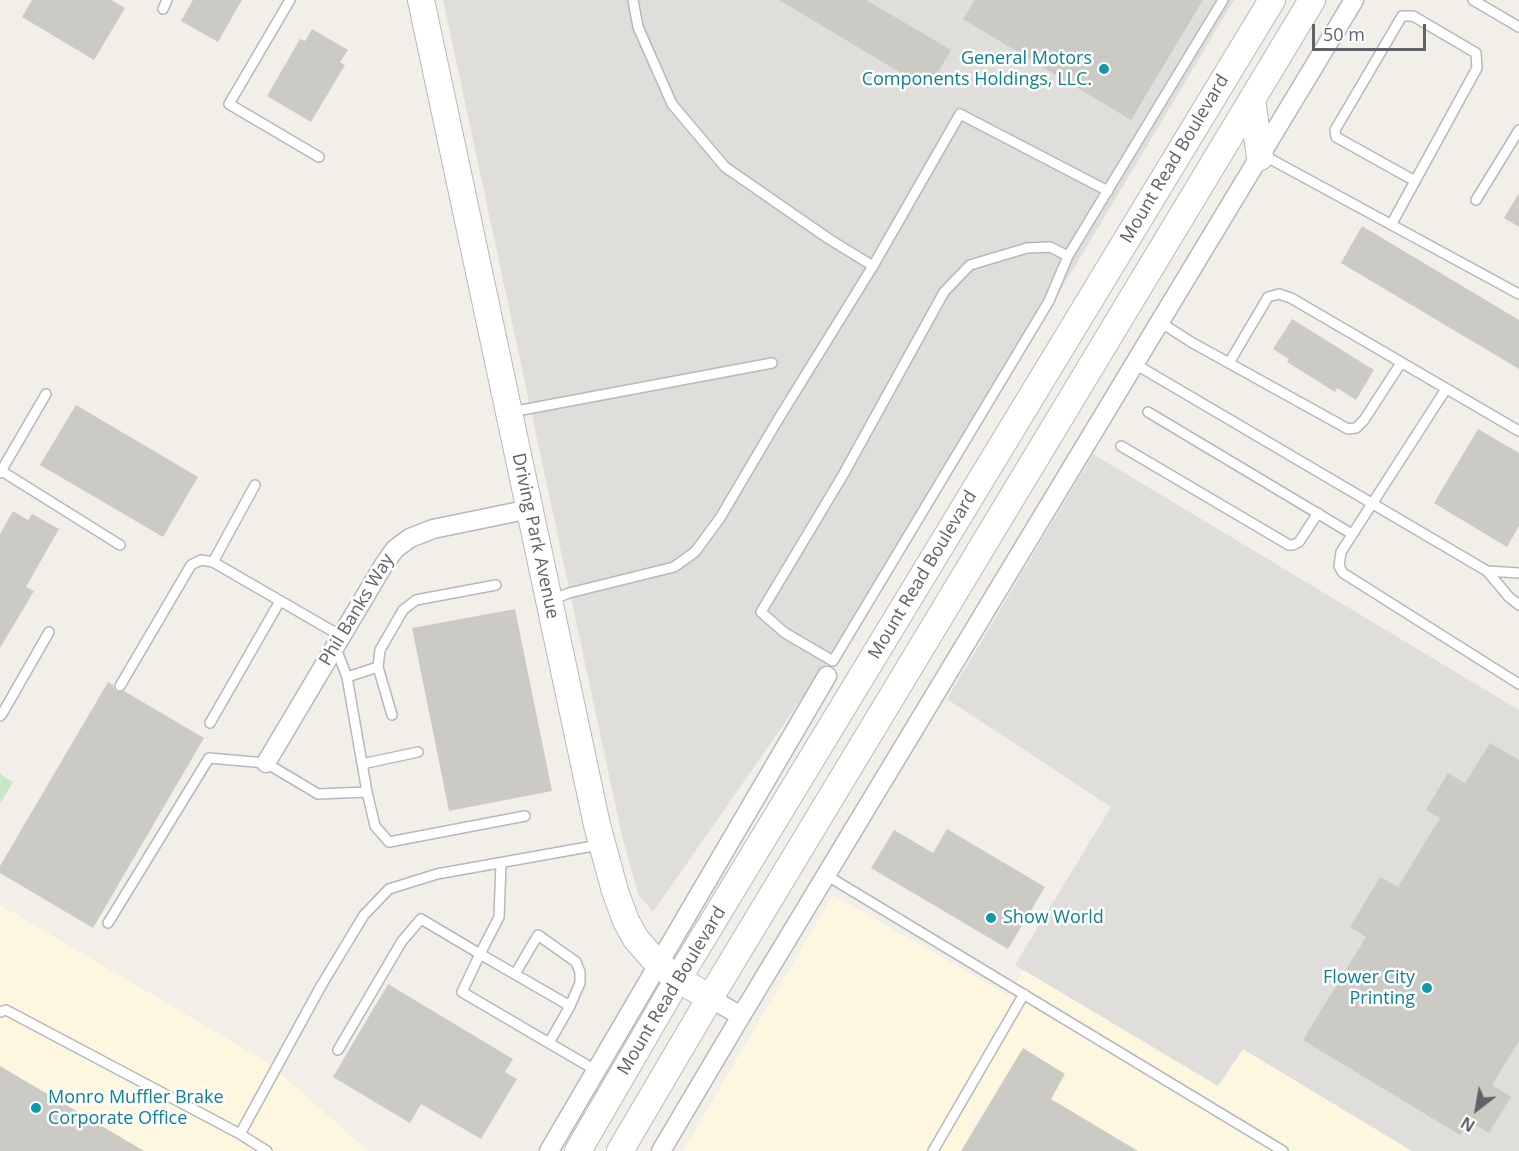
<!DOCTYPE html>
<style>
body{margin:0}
#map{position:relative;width:1519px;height:1151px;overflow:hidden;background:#f1efe8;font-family:"Open Sans",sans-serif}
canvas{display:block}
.north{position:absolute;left:1447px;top:1079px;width:60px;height:60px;-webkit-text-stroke:4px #fff;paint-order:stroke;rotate:211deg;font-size:16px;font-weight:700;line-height:24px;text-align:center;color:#5f6368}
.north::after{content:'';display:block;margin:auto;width:21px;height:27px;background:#5f6368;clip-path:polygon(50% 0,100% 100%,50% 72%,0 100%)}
.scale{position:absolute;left:1312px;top:24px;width:114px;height:27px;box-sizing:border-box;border:3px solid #5f6368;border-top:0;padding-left:8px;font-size:18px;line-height:21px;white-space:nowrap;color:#5f6368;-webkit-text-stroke:4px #fff;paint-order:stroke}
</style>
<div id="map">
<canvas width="1519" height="1151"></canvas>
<div class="north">N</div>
<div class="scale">50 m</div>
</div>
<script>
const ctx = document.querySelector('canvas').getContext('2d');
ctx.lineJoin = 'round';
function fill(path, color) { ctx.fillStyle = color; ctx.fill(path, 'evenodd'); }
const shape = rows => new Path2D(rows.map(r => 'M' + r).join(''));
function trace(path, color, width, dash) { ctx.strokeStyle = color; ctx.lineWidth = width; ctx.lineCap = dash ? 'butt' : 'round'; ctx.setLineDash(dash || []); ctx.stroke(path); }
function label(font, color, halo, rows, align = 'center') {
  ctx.font = font + ' "Open Sans",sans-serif'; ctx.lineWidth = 5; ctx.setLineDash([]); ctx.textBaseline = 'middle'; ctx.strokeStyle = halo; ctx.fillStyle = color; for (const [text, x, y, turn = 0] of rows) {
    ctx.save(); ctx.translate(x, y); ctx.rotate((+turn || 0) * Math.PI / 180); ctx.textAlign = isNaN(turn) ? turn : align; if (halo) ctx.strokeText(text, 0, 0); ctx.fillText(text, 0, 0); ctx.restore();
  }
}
fill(shape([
 [833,895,1008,995,1024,970,1218,1086,1243,1049,1412,1151,683,1151],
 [0,905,270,1064,368,1151,0,1151]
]), '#fef7e0');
fill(shape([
 [443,0,1234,0,908,546,653,912,638,894,622,836],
 [1093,454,1519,710,1519,1151,1412,1151,1243,1049,1218,1086,1015,965,1111,807,947,699]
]), '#e0deda');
fill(shape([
 [0,774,13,782,0,804]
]), '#c5e8c5');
fill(shape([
 [32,0,111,0,125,8,94,60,22,17],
 [193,0,242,0,218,42,181,21],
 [779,0,866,0,951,50,928,89],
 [975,0,1203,0,1131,120,963,19],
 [312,29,348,50,340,62,345,65,311,122,267,96,300,39,305,41],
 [1519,193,1519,227,1504,218],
 [1362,226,1519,320,1519,369,1341,263],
 [1292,319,1374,370,1356,400,1337,388,1335,392,1287,362,1289,359,1273,349],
 [76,405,198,477,163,537,40,465],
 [1478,429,1519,453,1519,526,1507,547,1434,503],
 [13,511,28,520,32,514,59,529,26,587,34,591,0,648,0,534],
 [515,609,552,791,449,811,412,628],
 [108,682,113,685,114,689,117,692,124,691,204,738,93,928,0,873,0,866],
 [1490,743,1519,760,1519,1041,1492,1085,1511,1097,1489,1133,1469,1121,1460,1135,1303,1040,1366,937,1350,927,1380,877,1398,887,1440,818,1426,810,1448,773,1465,783],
 [947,829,1045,887,1008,949,871,868,894,830,933,853],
 [388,984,513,1059,505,1072,517,1079,481,1139,421,1104,410,1123,333,1077],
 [1023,1048,1065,1074,1051,1099,1138,1151,961,1151],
 [0,1066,144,1151,0,1151]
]), '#cccac5');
const lane = shape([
 [290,0,229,104,319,157],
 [1473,0,1519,27],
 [163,9,167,0],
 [1263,155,1519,294],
 [1476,200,1519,130],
 [1391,225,1477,68,1476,53,1413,16,1402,16,1335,130,1336,137,1415,181],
 [1068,256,1050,247,1027,248,970,265,944,292,843,475,761,612,785,633,833,661,1049,301,1068,256,1223,0],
 [873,266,960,114,1108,191],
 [1160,322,1191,342,1348,429,1356,428,1364,420,1401,363],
 [1229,363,1268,297,1279,294,1291,298,1519,431],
 [1135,364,1487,571,1519,573],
 [1446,389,1341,552,1339,566,1343,573,1519,684],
 [511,412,772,363],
 [1148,412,1352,534],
 [1121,446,1289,545,1293,545,1299,542,1318,513],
 [0,470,120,545],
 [0,473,46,394],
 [213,562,255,485],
 [1487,571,1509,597,1519,605],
 [551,600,569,593,674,567,695,552,720,518,779,418,873,266,829,239,725,167,672,104,638,27,633,0],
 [335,646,347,677],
 [378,667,392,715],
 [120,686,191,565,201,560,213,562,341,636],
 [0,716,2,714,49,632],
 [210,723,280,601],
 [362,764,418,752],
 [367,792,347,677,378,667,380,650,403,610,416,600,496,585],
 [826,875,1283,1151],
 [108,923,209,758,266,763,318,794,367,792,375,826,389,842,525,816],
 [515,974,538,935,576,962,580,972,580,983,570,1006],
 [0,1012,6,1010,240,1134,321,986,364,915,389,889,437,874,599,845],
 [549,1043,570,1006,480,954,462,992,549,1043,597,1071],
 [338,1050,402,941,421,919,480,954,499,917,501,863],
 [240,1134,267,1151],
 [933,1151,1024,994]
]);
const street = shape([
 [266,763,383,566,395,549,410,538,433,529,530,509],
 [710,998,741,1016],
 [549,1151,827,676],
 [661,1151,741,1016,1354,0]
]);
const secondary = shape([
 [421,0,597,825,615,891,626,921,636,939,658,964,678,979,710,998],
 [1252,99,1260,157],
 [578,1151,678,979,1272,0],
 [620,1151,710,998,1312,0]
]);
trace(lane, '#b5b8bc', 12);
trace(street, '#b5b8bc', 21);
trace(secondary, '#b6babf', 28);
trace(lane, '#fff', 9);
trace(street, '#fff', 18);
trace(secondary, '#fff', 26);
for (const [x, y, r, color] of [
 [1104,69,6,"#0f9aa8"],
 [991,918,6,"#0f9aa8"],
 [1427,988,6,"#0f9aa8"],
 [36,1108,6,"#0f9aa8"]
]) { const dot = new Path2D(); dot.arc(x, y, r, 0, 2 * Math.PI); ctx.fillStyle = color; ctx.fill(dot); trace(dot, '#fff', 2); }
label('18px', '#0d838f', '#fff', [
 ["General Motors",1092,59],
 ["Components Holdings, LLC.",1092,80],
 ["Show World",1003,918,"left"],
 ["Flower City",1415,978],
 ["Printing",1415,999],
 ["Monro Muffler Brake",48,1098,"left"],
 ["Corporate Office",48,1119,"left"]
], 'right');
label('18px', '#5f6368', '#fff', [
 ["Mount Read Boulevard",1175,159,-59],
 ["Driving Park Avenue",535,536,78],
 ["Mount Read Boulevard",923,575,-59],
 ["Phil Banks Way",357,610,-59],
 ["Mount Read Boulevard",672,991,-59]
]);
</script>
